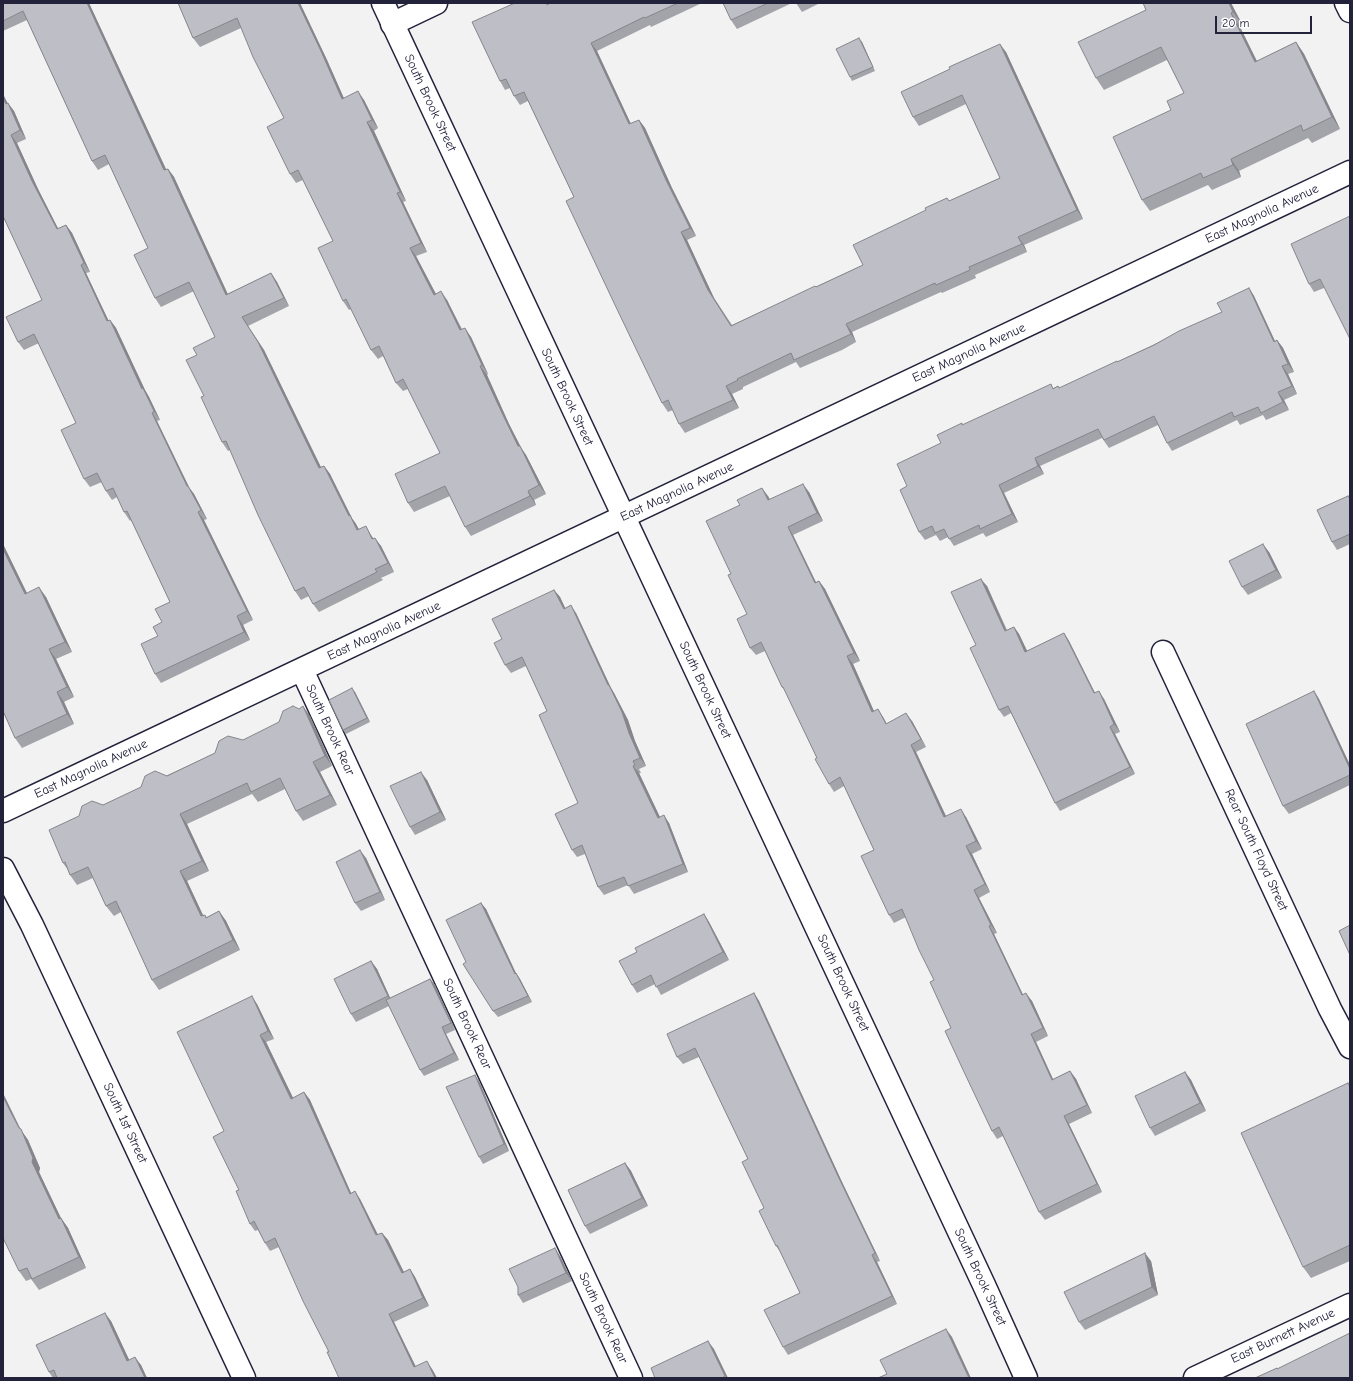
<!DOCTYPE html>
<style>
body{margin:0}
#map{position:relative;width:1353px;height:1381px;overflow:hidden;background:#f2f2f3;font-family:"Comic Neue",sans-serif}
canvas{display:block}
.frame{position:absolute;inset:0;border:4px solid #22223b;pointer-events:none}
.scale{position:absolute;left:1215px;top:16px;width:97px;height:18px;box-sizing:border-box;border:2px solid #22223b;border-top:0;padding-left:5px;font-size:12px;line-height:14px;white-space:nowrap;color:#22223b;-webkit-text-stroke:3px #fff;paint-order:stroke}
</style>
<div id="map">
<canvas width="1353" height="1381"></canvas>
<div class="frame"></div>
<div class="scale">20 m</div>
</div>
<script>
const ctx = document.querySelector('canvas').getContext('2d');
ctx.lineJoin = 'round';
const shape = rows => new Path2D(rows.map(r => 'M' + r).join(''));
function trace(path, color, width, dash) { ctx.strokeStyle = color; ctx.lineWidth = width; ctx.lineCap = dash ? 'butt' : 'round'; ctx.setLineDash(dash || []); ctx.stroke(path); }
function fill(path, color) { ctx.fillStyle = color; ctx.fill(path, 'evenodd'); }
function label(font, color, halo, rows, align = 'center') {
  ctx.font = font + ' "Comic Neue",sans-serif'; ctx.lineWidth = 4; ctx.setLineDash([]); ctx.textBaseline = 'middle'; ctx.strokeStyle = halo; ctx.fillStyle = color; for (const [text, x, y, turn = 0] of rows) {
    ctx.save(); ctx.translate(x, y); ctx.rotate((+turn || 0) * Math.PI / 180); ctx.textAlign = isNaN(turn) ? turn : align; if (halo) ctx.strokeText(text, 0, 0); ctx.fillText(text, 0, 0); ctx.restore();
  }
}
const minor = shape([
 [1346,3,1350,11],
 [392,24,436,3],
 [1163,652,1330,1009,1350,1047],
 [302,670,631,1378],
 [3,811,1350,172],
 [1195,1378,1350,1305]
]);
const tertiary = shape([
 [383,3,984,1285,1026,1378],
 [3,869,32,925,244,1378]
]);
trace(minor, '#22223b', 25);
trace(tertiary, '#22223b', 25);
trace(minor, '#fff', 22);
trace(tertiary, '#fff', 22);
fill(shape([
 [3,3,89,3,166,169,168,169,174,177,227,294,271,273,277,282,289,306,248,326,264,350,321,467,324,466,330,474,350,516,356,524,359,529,371,535,373,538,381,546,394,572,381,578,383,580,319,612,313,604,309,596,301,600,295,591,230,450,228,451,222,442,204,396,197,355,215,337,194,291,161,307,155,298,148,248,109,164,98,170,92,161,27,20,3,31],
 [178,3,300,3,327,60,344,98,364,100,378,128,374,131,406,201,403,202,427,252,416,256,436,294,447,300,462,329,471,337,488,374,487,375,509,424,520,446,526,455,546,494,534,500,536,505,471,536,465,527,450,496,414,512,408,503,440,453,408,389,403,391,396,383,383,356,378,359,371,350,351,309,349,310,343,301,333,241,303,180,296,183,290,174,284,118,241,28,200,47,193,38],
 [550,3,702,3,651,27,650,25,597,51,631,124,639,120,645,128,672,188,696,236,687,240,714,298,732,325,863,265,926,210,947,198,949,201,1000,178,966,104,919,126,913,117,1006,52,1083,219,1024,245,1027,252,975,275,976,278,942,293,941,292,852,332,856,342,842,350,800,368,796,362,743,387,743,389,732,394,739,408,685,433,679,424,673,410,668,412,662,403,574,197,528,101,520,105,514,96,510,88,505,90,500,81,548,4],
 [723,3,792,3,737,29,731,20],
 [796,3,820,3,802,12],
 [1143,3,1231,3,1242,24,1239,25,1257,61,1296,42,1304,54,1340,129,1312,143,1308,138,1239,171,1241,177,1212,190,1208,185,1150,211,1142,200,1171,110,1184,93,1167,60,1104,90,1096,78,1146,10],
 [862,42,875,71,852,81,850,77],
 [3,94,7,103,14,111,26,139,17,143,38,189,58,229,66,225,72,233,90,272,86,273,108,320,110,320,116,328,145,390,149,397,160,420,157,421,188,486,194,494,207,519,204,520,253,620,243,625,250,640,161,683,155,674,158,636,162,622,170,602,131,520,130,521,124,512,117,497,112,500,106,491,102,482,90,487,84,479,76,423,39,343,24,350,18,342,42,300,3,216],
 [1350,216,1324,288,1314,292,1309,284],
 [1249,288,1254,296,1275,341,1277,340,1283,348,1294,372,1288,374,1297,394,1284,400,1289,410,1266,420,1263,415,1240,425,1237,420,1172,451,1167,443,1158,425,1109,448,1102,438,1040,466,1044,474,1004,493,1018,522,986,537,983,533,954,546,948,537,940,541,936,535,925,540,919,532,907,486,941,443,963,425,1058,386,1060,388,1117,362,1222,312],
 [809,492,823,521,793,535,816,582,819,581,825,589,860,661,853,664,874,712,883,717,887,724,912,721,926,747,916,752,946,816,966,817,982,849,972,854,990,892,979,898,997,933,994,934,1023,995,1032,1001,1048,1036,1036,1042,1053,1079,1070,1071,1076,1079,1092,1113,1069,1124,1102,1192,1045,1220,1039,1212,1003,1136,997,1139,992,1131,951,1028,934,980,906,917,894,923,889,915,874,850,844,786,834,792,829,784,786,692,782,687,765,651,756,655,750,648,747,614,731,574,740,505,768,496,770,500],
 [1350,498,1350,544,1337,550,1332,542],
 [3,544,27,593,46,597,72,652,56,659,74,697,64,702,74,724,22,748,15,738,3,711],
 [1269,552,1282,578,1248,595,1242,587],
 [987,586,1007,630,1014,627,1019,634,1027,651,1064,633,1069,641,1095,693,1104,699,1120,732,1115,734,1135,774,1060,811,1055,803,1011,713,1004,717,999,710,976,645],
 [554,590,560,597,565,608,576,613,611,688,614,693,628,720,635,741,646,766,639,769,641,773,639,773,660,817,669,823,688,872,634,894,628,885,604,895,598,887,585,854,577,857,572,850,578,803,547,711,526,666,511,673,505,665],
 [1314,691,1319,699,1350,765,1350,785,1289,814,1283,806],
 [355,692,370,722,346,734,343,730],
 [310,716,332,766,320,772,337,805,303,821,296,811,285,789,258,802,252,794,187,824,209,871,187,881,203,915,207,917,219,911,226,921,240,950,159,990,152,980,121,912,114,916,106,906,93,878,77,885,70,875,68,870,63,863,103,805,243,740],
 [427,780,446,820,415,835,410,827],
 [366,858,385,900,361,911,355,903],
 [481,903,486,909,516,973,520,979,532,1002,498,1017,493,1011,466,962],
 [704,914,709,922,729,960,661,995,655,984,637,993,632,985,637,952],
 [371,961,377,969,390,998,430,979,435,985,455,1030,446,1034,459,1060,424,1076,420,1070,389,1006,356,1022,351,1014],
 [754,993,759,1001,842,1182,880,1261,877,1262,897,1304,788,1355,783,1347,800,1293,781,1253,776,1246,764,1208,748,1159,699,1057,683,1064,677,1057],
 [257,1004,274,1039,266,1042,293,1098,304,1092,310,1100,351,1193,360,1199,378,1235,382,1233,388,1240,404,1272,410,1269,415,1277,429,1306,394,1322,415,1367,432,1369,437,1378,329,1352,279,1247,270,1251,265,1243,258,1230,255,1231,250,1224,239,1190,224,1131],
 [1185,1072,1191,1080,1206,1111,1155,1136,1150,1128],
 [479,1081,509,1151,483,1164,479,1157],
 [1350,1085,1350,1261,1311,1278,1303,1267],
 [21,1130,28,1140,40,1168,39,1172,61,1218,68,1228,86,1268,39,1290,31,1279,26,1281,19,1271],
 [625,1163,631,1171,648,1206,590,1234,585,1226],
 [560,1256,572,1281,523,1303,518,1295],
 [1151,1261,1158,1295,1085,1330,1079,1322],
 [111,1321,129,1360,141,1365,147,1378,53,1378,49,1372]
]), '#a3a3aa');
fill(shape([
 [87,3,89,3,170,178,164,170],
 [298,3,300,3,327,60,348,108,342,99],
 [1229,3,1231,3,1242,24,1233,12],
 [1231,13,1239,25,1263,74,1255,62],
 [859,38,862,42,875,71,873,67],
 [1296,42,1304,54,1340,129,1332,117],
 [591,43,597,51,635,133,629,124],
 [1000,44,1006,52,1083,219,1077,210],
 [358,91,364,100,378,128,372,120],
 [3,94,12,112,6,104,3,98],
 [8,103,14,111,26,139,20,130],
 [639,120,645,128,672,188,696,236,690,228,666,180],
 [367,122,374,131,406,201,400,192],
 [11,135,17,143,38,189,63,238,57,229,32,181],
 [1231,159,1239,171,1241,177,1233,165],
 [168,169,174,177,232,303,226,295],
 [397,193,403,202,427,252,421,243],
 [66,225,72,233,90,272,84,263],
 [681,232,687,240,714,298,737,334,708,290],
 [1018,237,1024,245,1027,252,1022,244],
 [410,248,416,256,441,304,434,295],
 [81,265,86,273,113,330,107,321],
 [271,273,277,282,289,306,284,298],
 [1249,288,1254,296,1279,350,1274,342],
 [441,291,447,300,466,339,460,330],
 [242,317,264,350,325,476,319,468],
 [110,320,116,328,145,390,149,397,160,420,154,411,142,389],
 [846,324,852,332,856,342,851,334],
 [465,328,471,337,488,374,482,365],
 [1277,340,1283,348,1294,372,1288,364],
 [480,366,487,375,509,424,525,455,518,446,503,415],
 [1282,366,1288,374,1297,394,1292,386],
 [726,386,732,394,739,408,733,400],
 [1278,392,1284,400,1289,410,1283,402],
 [152,413,157,421,193,495,187,486],
 [520,446,526,455,546,494,539,485],
 [1035,458,1040,466,1044,474,1038,466],
 [324,466,330,474,354,522,350,515,356,524,363,539,349,516],
 [803,484,809,492,823,521,817,513],
 [999,485,1004,493,1018,522,1012,514],
 [188,486,194,494,207,519,201,510],
 [762,488,768,496,774,508,768,500],
 [528,491,534,500,536,505,530,496],
 [198,512,204,520,253,620,247,611],
 [366,526,371,535,378,547,372,539],
 [788,527,793,535,820,591,815,583],
 [375,538,381,546,394,572,388,563],
 [3,544,32,604,25,594,3,549],
 [1263,544,1269,552,1282,578,1276,570],
 [981,579,987,586,1010,639,1005,631],
 [819,581,825,589,860,661,854,653],
 [39,587,46,597,72,652,65,642],
 [554,590,560,597,569,616,564,609],
 [571,605,576,613,611,688,614,693,628,720,635,741,646,766,640,758,608,685],
 [237,616,243,625,250,640,244,632],
 [1014,627,1019,634,1031,659,1025,652],
 [1064,633,1069,641,1099,701,1094,693],
 [49,649,56,659,74,697,67,687],
 [847,656,853,664,878,720,872,712],
 [352,688,355,692,370,722,367,718],
 [1099,691,1104,699,1120,732,1114,724],
 [1314,691,1319,699,1350,765,1350,769],
 [57,692,64,702,74,724,67,714],
 [303,706,310,716,332,766,325,756],
 [878,709,883,717,891,732,886,724],
 [906,713,912,721,926,747,921,739],
 [1110,727,1115,734,1135,774,1130,767],
 [911,745,916,752,950,825,944,817],
 [313,762,320,772,337,805,330,795],
 [633,766,639,773,664,826,658,818],
 [421,772,427,780,446,820,440,812],
 [961,809,966,817,982,849,976,841],
 [180,814,187,824,209,871,202,861],
 [664,815,669,823,688,872,683,864],
 [966,846,972,854,990,892,985,884],
 [360,850,366,858,385,900,380,892],
 [180,871,187,881,208,926,201,916],
 [974,890,979,898,997,933,991,925],
 [481,903,486,909,519,980,515,974],
 [219,911,226,921,240,950,233,940],
 [704,914,709,922,729,960,723,952],
 [989,926,994,934,1027,1003,1022,995],
 [371,961,377,969,393,1004,388,996],
 [516,973,520,979,532,1002,528,996],
 [430,979,435,985,455,1030,451,1023],
 [754,993,759,1001,842,1182,880,1261,875,1253,837,1174],
 [1026,993,1032,1001,1048,1036,1043,1028],
 [252,996,257,1004,274,1039,268,1031],
 [442,1027,446,1034,459,1060,454,1053],
 [1031,1034,1036,1042,1057,1088,1052,1080],
 [260,1035,266,1042,297,1106,291,1099],
 [1070,1071,1076,1079,1092,1113,1087,1105],
 [1185,1072,1191,1080,1206,1111,1200,1103],
 [475,1075,479,1081,509,1151,504,1144],
 [304,1092,310,1100,355,1202,350,1194],
 [3,1093,21,1130,28,1140,40,1168,39,1172,66,1229,59,1219,32,1162,19,1128,3,1097],
 [1064,1116,1069,1124,1102,1192,1097,1184],
 [625,1163,631,1171,648,1206,642,1198],
 [355,1191,360,1199,382,1243,376,1235],
 [61,1218,68,1228,86,1268,79,1257],
 [382,1233,388,1240,408,1281,402,1273],
 [555,1248,560,1256,572,1281,566,1273],
 [1145,1253,1151,1261,1158,1295,1152,1287],
 [872,1255,877,1262,897,1304,892,1296],
 [410,1269,415,1277,429,1306,423,1298],
 [105,1313,111,1321,133,1368,127,1361],
 [389,1314,394,1322,420,1375,414,1367],
 [946,1329,952,1337,971,1378,969,1378],
 [708,1341,714,1349,728,1378,726,1378,725,1376],
 [135,1357,141,1365,147,1378,145,1378],
 [427,1361,432,1369,437,1378,435,1378]
]), '#85858b');
const building = shape([
 [3,3,87,3,164,170,168,169,226,295,271,273,284,298,242,317,258,342,319,468,324,466,349,516,350,515,357,530,366,526,372,539,375,538,388,563,375,569,377,572,313,604,304,587,295,591,258,515,226,441,222,442,201,397,204,396,186,360,197,355,193,348,215,337,189,282,155,298,134,255,148,248,105,155,92,161,23,11,3,21,3,3],
 [178,3,298,3,321,51,342,99,358,91,372,120,367,122,400,192,397,193,421,243,410,248,434,295,441,291,460,330,465,328,482,365,480,366,503,415,518,446,520,446,539,485,528,491,530,496,465,527,445,486,408,503,395,474,440,453,403,379,396,383,379,346,371,350,346,299,343,301,318,248,333,241,298,170,290,174,267,127,284,118,253,57,237,18,193,38,178,3],
 [515,3,546,3,547,5,550,3,678,3,645,18,644,17,591,43,629,124,639,120,666,180,690,228,681,232,708,290,731,326,815,286,816,287,863,265,853,245,926,210,925,208,947,198,949,201,1000,178,962,95,913,117,901,92,950,69,949,67,1000,44,1077,210,1018,237,1022,244,969,267,970,270,936,285,935,283,846,324,851,334,836,341,794,360,791,353,737,379,738,380,726,386,733,400,679,424,668,400,662,403,615,305,566,201,574,197,524,92,514,96,506,79,500,81,472,22,515,3],
 [723,3,768,3,731,20,723,3],
 [1143,3,1229,3,1233,12,1231,13,1255,62,1296,42,1332,117,1303,131,1301,125,1231,159,1233,165,1203,178,1201,173,1142,200,1113,137,1171,110,1167,101,1184,93,1161,47,1096,78,1078,42,1146,10,1143,3],
 [859,38,873,67,850,77,836,49,859,38],
 [3,98,6,104,8,103,20,130,11,135,32,181,57,229,66,225,84,263,81,265,107,321,110,320,142,389,143,388,154,411,152,413,187,486,188,486,201,510,198,512,247,611,237,616,244,632,155,674,141,644,158,636,153,627,162,622,155,609,170,602,127,511,124,512,113,488,106,491,97,473,84,479,61,430,76,423,34,334,18,342,6,317,42,300,3,216,3,98],
 [1350,216,1350,339,1320,279,1309,284,1291,244,1350,216],
 [1249,288,1274,342,1277,340,1288,364,1282,366,1292,386,1278,392,1283,402,1261,413,1258,407,1234,417,1232,412,1167,443,1154,416,1104,440,1098,429,1035,458,1038,466,999,485,1012,514,980,529,979,525,949,539,944,529,935,533,932,526,919,532,900,490,907,486,897,464,941,443,937,435,962,423,962,425,1051,384,1053,389,1058,386,1059,388,1117,361,1117,362,1154,345,1179,331,1222,312,1217,303,1249,288],
 [803,484,817,513,788,527,815,583,819,581,854,653,847,656,872,712,878,709,886,724,906,713,921,739,911,745,944,817,961,809,976,841,966,846,985,884,974,890,991,925,989,926,1022,995,1026,993,1043,1028,1031,1034,1052,1080,1070,1071,1087,1105,1064,1116,1097,1184,1039,1212,999,1127,992,1131,965,1074,945,1031,951,1028,930,982,934,980,919,950,902,909,889,915,861,856,874,850,840,777,829,784,815,759,817,758,783,687,782,687,761,642,750,648,737,619,747,614,728,575,731,574,706,521,740,505,737,500,762,488,768,500,803,484],
 [1348,496,1350,499,1350,534,1332,542,1317,510,1348,496],
 [1263,544,1276,570,1242,587,1229,561,1263,544],
 [3,549,25,594,39,587,65,642,49,649,67,687,57,692,67,714,15,738,3,711,3,549],
 [981,579,1005,631,1014,627,1025,652,1064,633,1094,693,1099,691,1114,724,1110,727,1130,767,1055,803,1008,706,999,710,970,648,976,645,951,592,981,579],
 [554,590,564,609,571,605,608,685,609,685,622,712,629,733,640,758,633,761,635,765,633,766,658,818,664,815,683,864,628,886,624,877,598,887,582,845,572,850,555,814,578,803,539,715,547,711,522,657,505,665,494,643,502,639,492,619,554,590],
 [352,688,367,718,343,730,329,700,352,688],
 [1314,691,1350,769,1350,775,1283,806,1246,724,1314,691],
 [293,706,299,709,303,706,325,756,313,762,330,795,296,811,280,778,251,792,247,783,180,814,202,861,180,871,201,916,205,915,206,918,219,911,233,940,152,980,116,901,106,906,88,867,70,875,65,862,63,863,49,830,79,816,82,806,92,801,103,805,141,787,145,776,155,771,167,776,215,753,219,741,228,736,243,740,279,722,283,711,293,706],
 [421,772,440,812,410,827,390,786,421,772],
 [360,850,380,892,355,903,336,862,360,850],
 [481,903,515,974,516,973,528,996,493,1011,463,964,466,962,446,920,481,903],
 [704,914,723,952,656,987,651,975,632,985,619,961,637,952,635,948,704,914],
 [1350,925,1350,955,1339,931,1350,925],
 [371,961,388,996,351,1014,334,979,371,961],
 [430,979,451,1023,442,1027,454,1053,420,1070,386,1000,430,979],
 [754,993,837,1174,875,1253,872,1255,892,1296,783,1347,764,1310,800,1293,777,1245,776,1246,759,1211,764,1208,742,1162,748,1159,695,1048,677,1057,667,1034,754,993],
 [252,996,268,1031,260,1035,291,1099,304,1092,350,1194,355,1191,376,1235,382,1233,402,1273,410,1269,423,1298,389,1314,414,1367,427,1361,435,1378,339,1378,327,1352,329,1352,303,1301,275,1238,265,1243,254,1221,250,1224,236,1191,239,1190,213,1137,224,1131,177,1032,252,996],
 [1185,1072,1200,1103,1150,1128,1135,1096,1185,1072],
 [475,1075,504,1144,479,1157,446,1087,475,1075],
 [1348,1083,1350,1087,1350,1245,1303,1267,1241,1133,1348,1083],
 [3,1097,19,1128,21,1129,33,1158,32,1162,59,1219,61,1218,79,1257,32,1279,27,1268,19,1271,3,1238,3,1097],
 [625,1163,642,1198,585,1226,568,1190,625,1163],
 [555,1248,566,1273,518,1295,518,1287,509,1269,555,1248],
 [1145,1253,1152,1287,1079,1322,1064,1292,1145,1253],
 [105,1313,127,1361,135,1357,145,1378,57,1378,54,1370,49,1372,36,1345,105,1313],
 [946,1329,969,1378,878,1378,887,1374,880,1360,946,1329],
 [1350,1333,1350,1378,1255,1378,1277,1368,1277,1369,1350,1333],
 [708,1341,725,1376,722,1378,655,1378,651,1368,708,1341]
]);
fill(building, '#bebec6');
trace(building, '#85858b', 1);
label('13px', '#22223b', '#fff', [
 ["South Brook Street",430,103,65],
 ["East Magnolia Avenue",1262,214,-25],
 ["East Magnolia Avenue",969,353,-25],
 ["South Brook Street",567,397,65],
 ["East Magnolia Avenue",677,492,-25],
 ["East Magnolia Avenue",384,631,-25],
 ["South Brook Street",705,690,65],
 ["South Brook Rear",330,730,65],
 ["East Magnolia Avenue",91,769,-25],
 ["Rear South Floyd Street",1256,850,65],
 ["South Brook Street",843,983,65],
 ["South Brook Rear",467,1024,65],
 ["South 1st Street",125,1123,65],
 ["South Brook Street",980,1277,65],
 ["South Brook Rear",603,1318,65],
 ["East Burnett Avenue",1283,1336,-25]
]);
</script>
